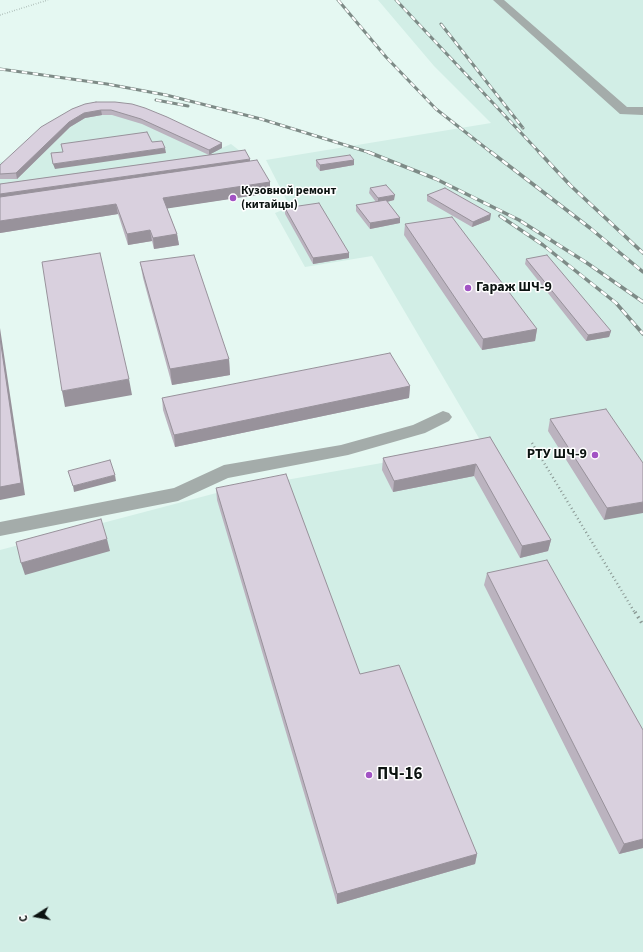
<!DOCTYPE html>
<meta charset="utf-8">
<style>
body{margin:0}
#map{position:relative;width:643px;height:952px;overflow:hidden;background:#e5f8f2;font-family:"Source Sans 3",sans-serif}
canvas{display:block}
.north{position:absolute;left:16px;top:896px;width:40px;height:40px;-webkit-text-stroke:3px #fff;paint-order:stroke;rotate:259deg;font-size:11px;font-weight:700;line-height:16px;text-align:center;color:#0c1311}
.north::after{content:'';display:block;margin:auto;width:14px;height:18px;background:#0c1311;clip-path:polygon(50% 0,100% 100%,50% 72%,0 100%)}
</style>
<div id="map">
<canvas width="643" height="952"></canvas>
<div class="north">С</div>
</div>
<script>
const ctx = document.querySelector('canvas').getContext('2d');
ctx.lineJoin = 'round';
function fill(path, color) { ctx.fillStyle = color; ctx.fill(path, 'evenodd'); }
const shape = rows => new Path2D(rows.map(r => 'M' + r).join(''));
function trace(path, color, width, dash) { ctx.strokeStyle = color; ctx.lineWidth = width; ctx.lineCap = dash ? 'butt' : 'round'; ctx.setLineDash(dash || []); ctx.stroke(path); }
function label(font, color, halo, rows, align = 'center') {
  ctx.font = font + ' "Source Sans 3",sans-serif'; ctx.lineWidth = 3; ctx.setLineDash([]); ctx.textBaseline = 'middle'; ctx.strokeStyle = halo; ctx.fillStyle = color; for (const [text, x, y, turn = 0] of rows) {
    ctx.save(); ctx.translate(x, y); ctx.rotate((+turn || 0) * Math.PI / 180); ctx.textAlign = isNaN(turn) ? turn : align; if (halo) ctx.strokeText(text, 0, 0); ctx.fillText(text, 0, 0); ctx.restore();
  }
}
fill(shape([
 [378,0,643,0,643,952,0,952,0,550,224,491,483,445,372,256,305,267,275,213,290,207,266,160,491,123,434,66],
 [97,107,222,148,231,144,245,155,0,200,0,162,13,160]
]), '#d2eee6');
trace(shape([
 [0,15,48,0]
]), '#8a9894', 1.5, [0.5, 2]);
trace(shape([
 [532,443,635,613]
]), '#8a9894', 2.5, [1, 3]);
trace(shape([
 [635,612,643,625]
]), '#8a9894', 3.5, [1.5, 4]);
fill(shape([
 [493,0,504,0,627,107,643,107,643,115,620,114,493,0],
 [443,411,449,413,452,417,449,421,425,433,348,455,228,478,178,501,0,536,0,522,174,488,224,465,341,445,413,425,443,411]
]), '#a4acaa');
const railFar1 = shape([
 [338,0,386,57,436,109,492,153],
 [396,0,540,153],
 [441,24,523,128],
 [0,69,107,84,166,95,261,119,371,153],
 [156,100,188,106]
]);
const rail = shape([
 [368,152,436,179,519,220,587,263,643,302],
 [491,152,590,228,643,272],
 [539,152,571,186,643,253],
 [500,216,543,245,616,303,643,334]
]);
trace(railFar1, '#7e8b87', 3);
trace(rail, '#7e8b87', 3.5);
trace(railFar1, '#fff', 2, [5.5]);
trace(rail, '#fff', 2.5, [7]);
fill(shape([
 [96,102,222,148,210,154,250,161,270,182,270,193,167,208,177,234,179,245,154,249,152,241,128,245,118,214,0,233,0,184,209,155,142,124,112,115,102,115,85,118,70,127,17,179,0,179,0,165],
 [316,160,354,160,354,165,320,171,316,166],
 [370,188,394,200,387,202,400,218,400,223,370,229,356,211,356,205,376,202,369,193],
 [427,195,490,220,472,227,427,201],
 [285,208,349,253,349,258,313,264,285,214],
 [405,224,537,329,535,341,482,350,404,235],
 [526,259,611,331,609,337,586,341,525,264],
 [140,262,229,359,230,375,172,385,143,278],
 [410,386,409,398,175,447,163,410,162,398],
 [550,419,643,463,604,520,548,431],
 [490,437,551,540,548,551,520,558,474,476,393,492,382,470,383,458],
 [216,488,360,674,477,854,475,864,337,904,217,500],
 [487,573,643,848,619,854,484,585]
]), '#bbb3bf');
fill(shape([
 [101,110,102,115,85,118,70,127,17,179,16,173,69,122,84,113],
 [222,143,222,148,209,155,209,150],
 [165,148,166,153,55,169,53,164],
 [250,159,250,164,0,200,0,194],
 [354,160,354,165,320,171,320,165],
 [270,182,270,193,164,209,163,198],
 [395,195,394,200,378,204,378,198],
 [116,204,118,214,0,233,0,221],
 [491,214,490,220,472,227,473,222],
 [400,218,400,223,370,229,370,223],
 [150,230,152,241,128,245,127,234],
 [177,234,179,245,154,249,153,238],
 [349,253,349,258,313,264,313,258],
 [0,328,25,495,0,500],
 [537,329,535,341,482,350,483,339],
 [611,331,609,337,586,341,588,335],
 [229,359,230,375,172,385,170,369],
 [129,379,132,395,65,407,62,391],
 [410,386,409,398,175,447,174,435],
 [476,464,474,476,393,492,394,481],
 [115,475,116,481,74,492,73,486],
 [643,502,643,513,604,520,607,508],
 [107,539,110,551,25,575,21,563],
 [551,540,548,551,520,558,522,546],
 [643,839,643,848,619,854,624,844],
 [477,854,475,864,337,904,337,894]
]), '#98929b');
const building = shape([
 [96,102,115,102,132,104,145,108,167,117,222,143,209,150,141,119,111,110,101,110,84,113,69,122,16,173,0,174,0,165,41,127,72,109,85,104,96,102],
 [147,132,152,142,162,141,165,148,53,164,51,153,63,152,61,144,147,132],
 [245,150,250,159,0,194,0,184,245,150],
 [350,155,354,160,320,165,316,160,350,155],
 [257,160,270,182,163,198,177,234,153,238,150,230,127,234,116,204,0,221,0,197,257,160],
 [386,185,395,195,378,198,370,188,386,185],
 [445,188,491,214,473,222,427,195,445,188],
 [386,200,400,218,370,223,356,205,386,200],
 [319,203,349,253,313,258,285,208,319,203],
 [452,217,537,329,483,339,405,224,452,217],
 [100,253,129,379,62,391,42,262,100,253],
 [194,255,229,359,170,369,140,262,194,255],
 [547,255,611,331,588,335,526,259,547,255],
 [0,338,21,483,0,487,0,338],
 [390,353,410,386,174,435,162,398,390,353],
 [606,409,643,463,643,502,607,508,550,419,606,409],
 [490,437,551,540,522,546,476,464,394,481,383,458,490,437],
 [110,460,115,475,73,486,68,471,110,460],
 [286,474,360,674,399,665,477,854,337,894,216,488,286,474],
 [101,519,107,539,21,563,16,542,101,519],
 [547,560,643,730,643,839,624,844,487,573,547,560]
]);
fill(building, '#d9d0de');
trace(building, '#98929b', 1);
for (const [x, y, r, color] of [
 [233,198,4,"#a253c4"],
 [468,288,4,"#a253c4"],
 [595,455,4,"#a253c4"],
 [369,775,4,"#a253c4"]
]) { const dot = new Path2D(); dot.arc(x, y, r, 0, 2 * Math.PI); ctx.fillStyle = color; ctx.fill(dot); trace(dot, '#fff', 1.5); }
label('bold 12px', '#0c1311', '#fff', [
 ["Кузовной ремонт",241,191],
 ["(китайцы)",241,205]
], 'left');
label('bold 14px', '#0c1311', '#fff', [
 ["Гараж ШЧ-9",476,288],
 ["РТУ ШЧ-9",587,455,"right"]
], 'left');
label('bold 17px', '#0c1311', '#fff', [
 ["ПЧ-16",377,775]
], 'left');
</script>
